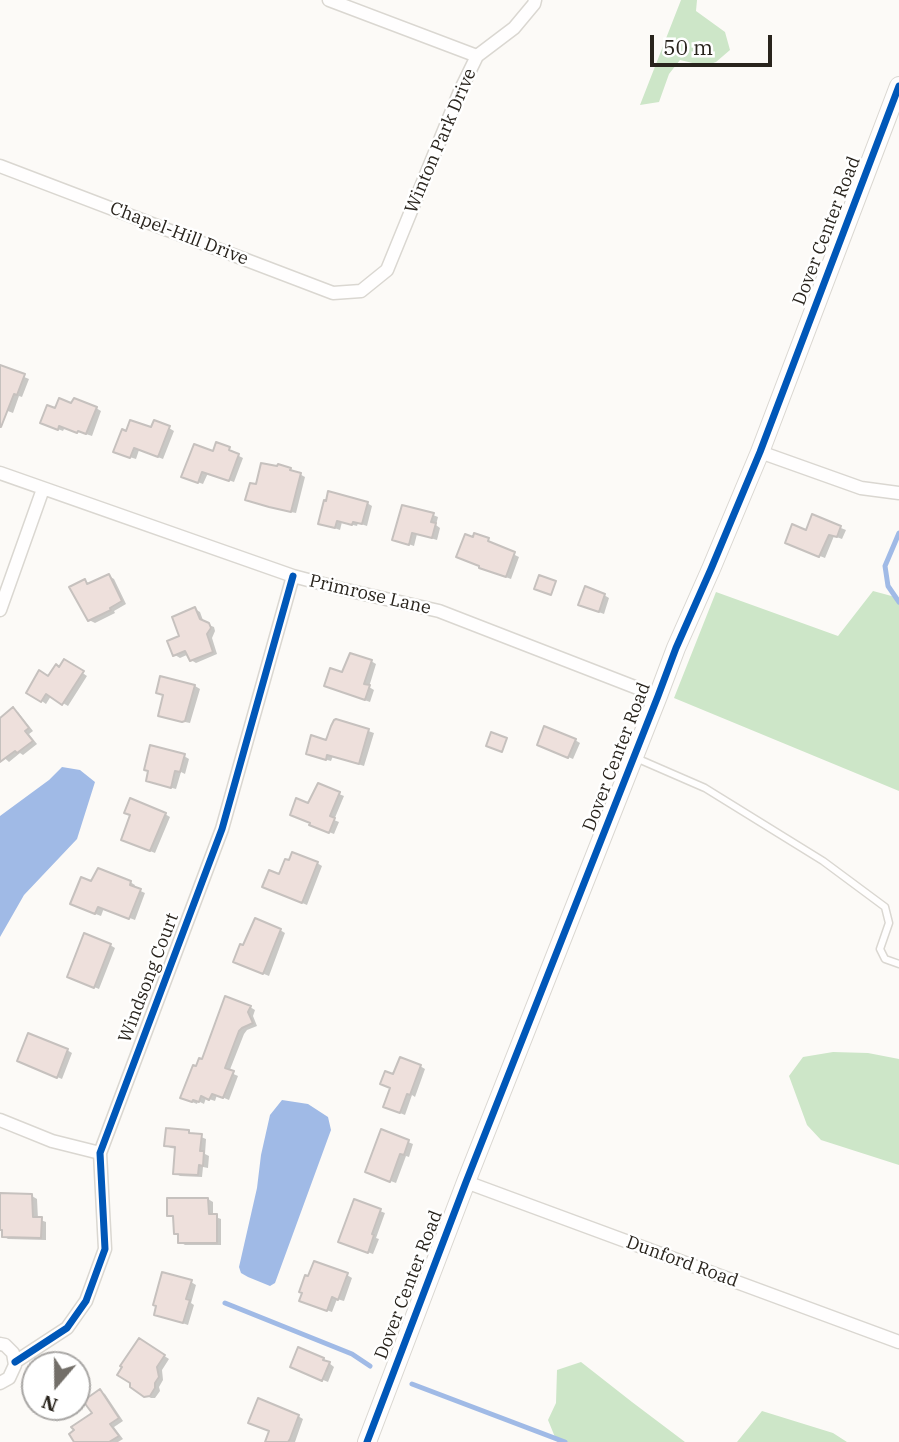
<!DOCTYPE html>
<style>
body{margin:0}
#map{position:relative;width:899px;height:1442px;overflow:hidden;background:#fcfaf7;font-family:"IBM Plex Serif",serif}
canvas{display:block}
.north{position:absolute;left:21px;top:1351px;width:70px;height:70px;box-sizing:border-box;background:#fff;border:2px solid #a9a7a5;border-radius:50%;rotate:200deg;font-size:19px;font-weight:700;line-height:28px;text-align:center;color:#29241d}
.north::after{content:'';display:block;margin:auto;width:24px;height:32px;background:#736f69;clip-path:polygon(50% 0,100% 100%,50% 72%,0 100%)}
.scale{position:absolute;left:650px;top:35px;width:122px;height:32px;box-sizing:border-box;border:4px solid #29241d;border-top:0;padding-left:9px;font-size:21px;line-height:24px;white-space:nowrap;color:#29241d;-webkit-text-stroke:5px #fff;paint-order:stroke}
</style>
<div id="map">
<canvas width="899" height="1442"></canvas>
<div class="north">N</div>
<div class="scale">50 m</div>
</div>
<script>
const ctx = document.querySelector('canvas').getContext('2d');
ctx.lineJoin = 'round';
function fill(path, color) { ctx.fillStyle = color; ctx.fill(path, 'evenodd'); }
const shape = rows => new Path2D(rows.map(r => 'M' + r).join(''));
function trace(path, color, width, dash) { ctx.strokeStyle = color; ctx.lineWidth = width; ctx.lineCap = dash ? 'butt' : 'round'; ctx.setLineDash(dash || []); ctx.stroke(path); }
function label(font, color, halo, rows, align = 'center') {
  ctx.font = font + ' "IBM Plex Serif",serif'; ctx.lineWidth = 5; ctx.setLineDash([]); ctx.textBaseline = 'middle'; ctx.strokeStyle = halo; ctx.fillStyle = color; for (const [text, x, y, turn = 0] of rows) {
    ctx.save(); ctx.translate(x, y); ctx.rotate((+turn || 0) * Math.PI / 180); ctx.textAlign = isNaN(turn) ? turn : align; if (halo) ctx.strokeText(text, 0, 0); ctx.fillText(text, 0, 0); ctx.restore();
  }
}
fill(shape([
 [681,0,697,0,696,11,725,32,730,50,716,62,705,66,680,60,669,74,659,102,640,105],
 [873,591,899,598,899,791,674,698,716,592,838,636],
 [833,1052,868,1053,899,1059,899,1165,821,1140,807,1125,789,1076,803,1057],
 [581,1362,632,1402,685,1442,557,1442,548,1420,556,1403,557,1370],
 [762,1411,833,1433,847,1442,737,1442]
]), '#cde6c8');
fill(shape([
 [62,767,80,770,95,782,77,839,24,895,0,937,0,816,49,780],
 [282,1100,308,1104,328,1117,331,1130,275,1283,270,1286,248,1277,241,1273,239,1267,257,1188,261,1155,270,1115]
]), '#a0bae6');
fill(shape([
 [0,367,29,379,22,397,19,396,13,413,0,408],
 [96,408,101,411,92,436,65,427,63,431,47,425],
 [169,428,174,431,163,459,139,450,136,459,120,454,152,429],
 [229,449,234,452,233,453,243,458,234,482,208,473,203,484,189,479,214,453],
 [290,469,305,477,296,513,276,509,252,502,257,486],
 [367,503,372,506,367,526,358,523,357,526,342,522,340,530,320,523],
 [433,515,438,517,436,525,440,528,437,540,417,534,414,546,394,539],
 [813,517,846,530,842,539,834,536,825,558,792,545,807,532],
 [488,540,493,543,492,544,519,557,511,579,481,568],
 [109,576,114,579,126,604,114,611,115,613,95,623,89,620,84,581,90,584],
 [604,595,609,598,604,614,585,607],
 [195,609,200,612,204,623,214,627,215,631,212,638,217,654,196,663,191,660,189,654,180,658,175,655],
 [65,661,87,676,68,706,51,696,46,704,29,692,60,669],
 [371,661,376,664,369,687,374,690,370,702,331,688,343,674],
 [162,678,195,686,200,689,190,723,165,718,160,715,163,695,158,692],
 [13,710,18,712,33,731,29,734,37,744,23,755,20,753,9,762,0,754,0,720],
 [337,720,374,733,364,766,333,756,331,761,313,756,328,742],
 [575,740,580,743,573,759,544,747],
 [184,756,189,759,185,774,181,772,176,789,153,783,148,780,150,772],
 [339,794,344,796,334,820,339,822,334,834,316,827,308,805],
 [165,814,170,817,155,853,128,842,132,815],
 [317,863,322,866,307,905,269,889,280,876],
 [130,882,135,885,134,888,145,893,135,920,104,908,101,916,77,907,92,884],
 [280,930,285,933,269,976,240,964],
 [110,945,115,948,99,989,74,979],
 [250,1007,255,1010,253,1016,257,1026,247,1030,244,1034,229,1072,238,1076,229,1100,217,1095,215,1101,206,1098,204,1104,198,1101,197,1104,187,1100,203,1061],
 [67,1050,72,1053,62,1079,24,1063],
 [420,1066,425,1069,415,1097,412,1095,405,1115,390,1109,394,1076],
 [189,1132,206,1139,205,1154,209,1156,208,1168,203,1167,202,1177,180,1176,175,1173,177,1149,171,1148,166,1146],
 [408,1142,413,1144,409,1157,406,1156,396,1183,372,1174],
 [32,1196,37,1199,38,1219,46,1222,46,1240,8,1239,3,1236,4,1231,1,1229],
 [208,1199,213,1202,213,1216,221,1219,221,1245,185,1245,180,1242,180,1235,175,1233,174,1218,169,1215],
 [355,1201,385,1213,376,1238,379,1239,373,1254,345,1244],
 [347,1275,352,1278,344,1301,337,1299,332,1312,306,1303],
 [191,1282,196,1285,191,1303,194,1305,188,1325,156,1314],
 [140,1340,169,1359,162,1370,163,1380,159,1387,160,1391,155,1398,151,1398,145,1395,132,1382],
 [299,1349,324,1359,334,1367,328,1382,297,1369],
 [100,1391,105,1394,123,1421,114,1427,123,1439,118,1442,76,1442,94,1413],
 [298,1416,303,1419,295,1442,267,1442]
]), '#0003');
trace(shape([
 [899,533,885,566,888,586,899,602],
 [225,1303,352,1354,370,1366],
 [412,1384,565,1442]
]), '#a0bae6', 5);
const building = shape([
 [0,365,25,374,17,395,14,394,1,427,0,427,0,365],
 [59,398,71,403,74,398,97,407,86,434,78,431,77,433,59,426,58,430,40,423,47,405,55,408,59,398],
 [130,420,151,427,154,420,170,426,158,457,134,448,130,458,113,452,122,429,126,431,130,420],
 [216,442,230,447,229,450,239,454,229,481,202,472,198,483,181,477,194,444,213,451,216,442],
 [261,463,277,466,278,464,291,468,290,470,301,473,291,512,269,507,245,500,250,483,256,484,261,463],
 [328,491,368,502,362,524,353,522,352,525,337,521,335,528,318,524,324,500,326,501,328,491],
 [402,505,434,513,431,522,436,523,432,538,412,533,409,545,392,540,402,505],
 [812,514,841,526,837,537,829,535,819,557,785,543,792,524,806,530,812,514],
 [474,533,489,538,488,541,515,552,506,577,479,568,479,566,456,557,465,534,473,537,474,533],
 [109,574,122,601,110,608,111,610,88,621,69,587,85,579,87,584,109,574],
 [539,575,556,581,551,595,534,589,539,575],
 [585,586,605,594,599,612,578,605,585,586],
 [195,607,200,619,209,623,211,628,207,634,213,652,190,661,185,651,173,656,167,641,179,636,172,617,195,607],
 [350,653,372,660,364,684,370,685,365,700,324,686,330,668,342,672,350,653],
 [64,659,84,671,62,705,46,694,41,702,26,693,39,670,48,676,56,664,59,667,64,659],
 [160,676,195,685,185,721,182,722,158,716,163,695,156,693,160,676],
 [13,707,29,728,25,731,33,741,17,753,15,751,0,762,0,718,13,707],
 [336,719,369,729,359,764,327,755,326,760,306,754,311,735,326,740,331,726,334,720,336,719],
 [544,726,576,739,568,758,537,745,544,726],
 [491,732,507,738,502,752,486,746,491,732],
 [150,745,185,754,180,772,175,771,171,788,146,781,148,771,144,770,150,745],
 [318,783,340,792,330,816,335,818,329,833,309,825,310,823,290,815,296,798,308,803,318,783],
 [130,798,166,813,150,851,121,840,130,815,124,813,130,798],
 [292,852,318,862,302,903,262,887,269,870,279,874,285,859,289,860,292,852],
 [98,868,131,881,130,885,141,889,129,919,98,907,95,914,70,904,81,877,91,881,98,868],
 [255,918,281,929,263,974,233,962,240,944,243,945,255,918],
 [84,933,111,944,94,988,67,977,84,933],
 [225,996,251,1006,248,1012,253,1023,242,1028,239,1031,225,1068,234,1071,223,1098,212,1094,209,1100,201,1096,199,1102,193,1100,192,1102,180,1098,193,1065,196,1066,199,1058,202,1059,225,996],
 [28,1033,68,1049,57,1078,17,1061,28,1033],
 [400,1057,421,1065,410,1095,407,1094,400,1113,383,1107,390,1088,380,1084,385,1071,393,1074,400,1057],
 [166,1128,189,1130,189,1133,202,1134,200,1151,204,1151,203,1166,199,1165,198,1175,173,1174,175,1147,164,1146,166,1128],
 [381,1129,409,1140,404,1155,400,1154,390,1182,365,1172,381,1129],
 [0,1193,32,1194,33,1217,42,1217,41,1238,2,1237,2,1230,0,1230,0,1193],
 [167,1198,208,1198,209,1214,217,1214,217,1243,178,1243,178,1234,174,1234,173,1216,167,1216,167,1198],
 [354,1199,381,1209,372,1234,374,1235,368,1253,338,1242,354,1199],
 [314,1261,348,1273,338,1300,332,1297,327,1311,299,1301,302,1293,299,1292,305,1275,308,1276,314,1261],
 [162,1272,192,1280,186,1299,190,1300,183,1323,154,1315,156,1306,153,1305,162,1272],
 [139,1338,165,1355,157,1367,159,1377,155,1383,155,1388,150,1396,144,1397,130,1387,130,1383,117,1375,122,1367,120,1366,139,1338],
 [298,1347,324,1358,323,1360,330,1362,322,1381,290,1367,298,1347],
 [100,1389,119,1418,110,1424,119,1436,109,1442,74,1442,69,1434,74,1430,71,1427,92,1413,83,1401,100,1389],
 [258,1398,299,1415,290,1439,288,1442,265,1442,269,1431,248,1423,258,1398]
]);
fill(building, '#eee0dc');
trace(building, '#c6c1be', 2);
const lane = shape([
 [636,758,705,788,823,861,885,907,889,923,880,949,885,959,899,964]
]);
const street = shape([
 [329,0,477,56],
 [0,166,333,293,361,291,387,270,460,91,477,56,514,28,534,4,535,0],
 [760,452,861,488,899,493],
 [0,473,293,576,342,589,439,611,658,696],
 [0,610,43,489],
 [0,1120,52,1141,100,1153],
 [466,1182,899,1342],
 [0,1344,5,1345,13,1353,15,1365,9,1378,0,1383],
 [15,1362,67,1328,86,1301,105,1249,100,1153,222,829,293,576]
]);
const secondary = shape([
 [367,1442,466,1182,658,696,676,648,711,569,760,452,899,86]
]);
trace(lane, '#dad7d1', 9);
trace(street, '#dad7d1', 15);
trace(secondary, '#dad7d1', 20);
trace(lane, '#fffefe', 6);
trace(street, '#fffefe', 12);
trace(secondary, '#fffefe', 18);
trace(shape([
 [15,1362,67,1328,86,1301,105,1249,100,1153,222,829,293,576],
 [367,1442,466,1182,658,696,676,648,711,569,760,452,899,86]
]), '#0057b8', 7);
label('18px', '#29241d', '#fff', [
 ["Winton Park Drive",441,141,-67],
 ["Dover Center Road",827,231,-69],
 ["Chapel-Hill Drive",179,234,21],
 ["Primrose Lane",370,595,13],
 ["Dover Center Road",617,757,-69],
 ["Windsong Court",149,978,-69],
 ["Dunford Road",682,1262,20],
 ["Dover Center Road",409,1285,-69]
]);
</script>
